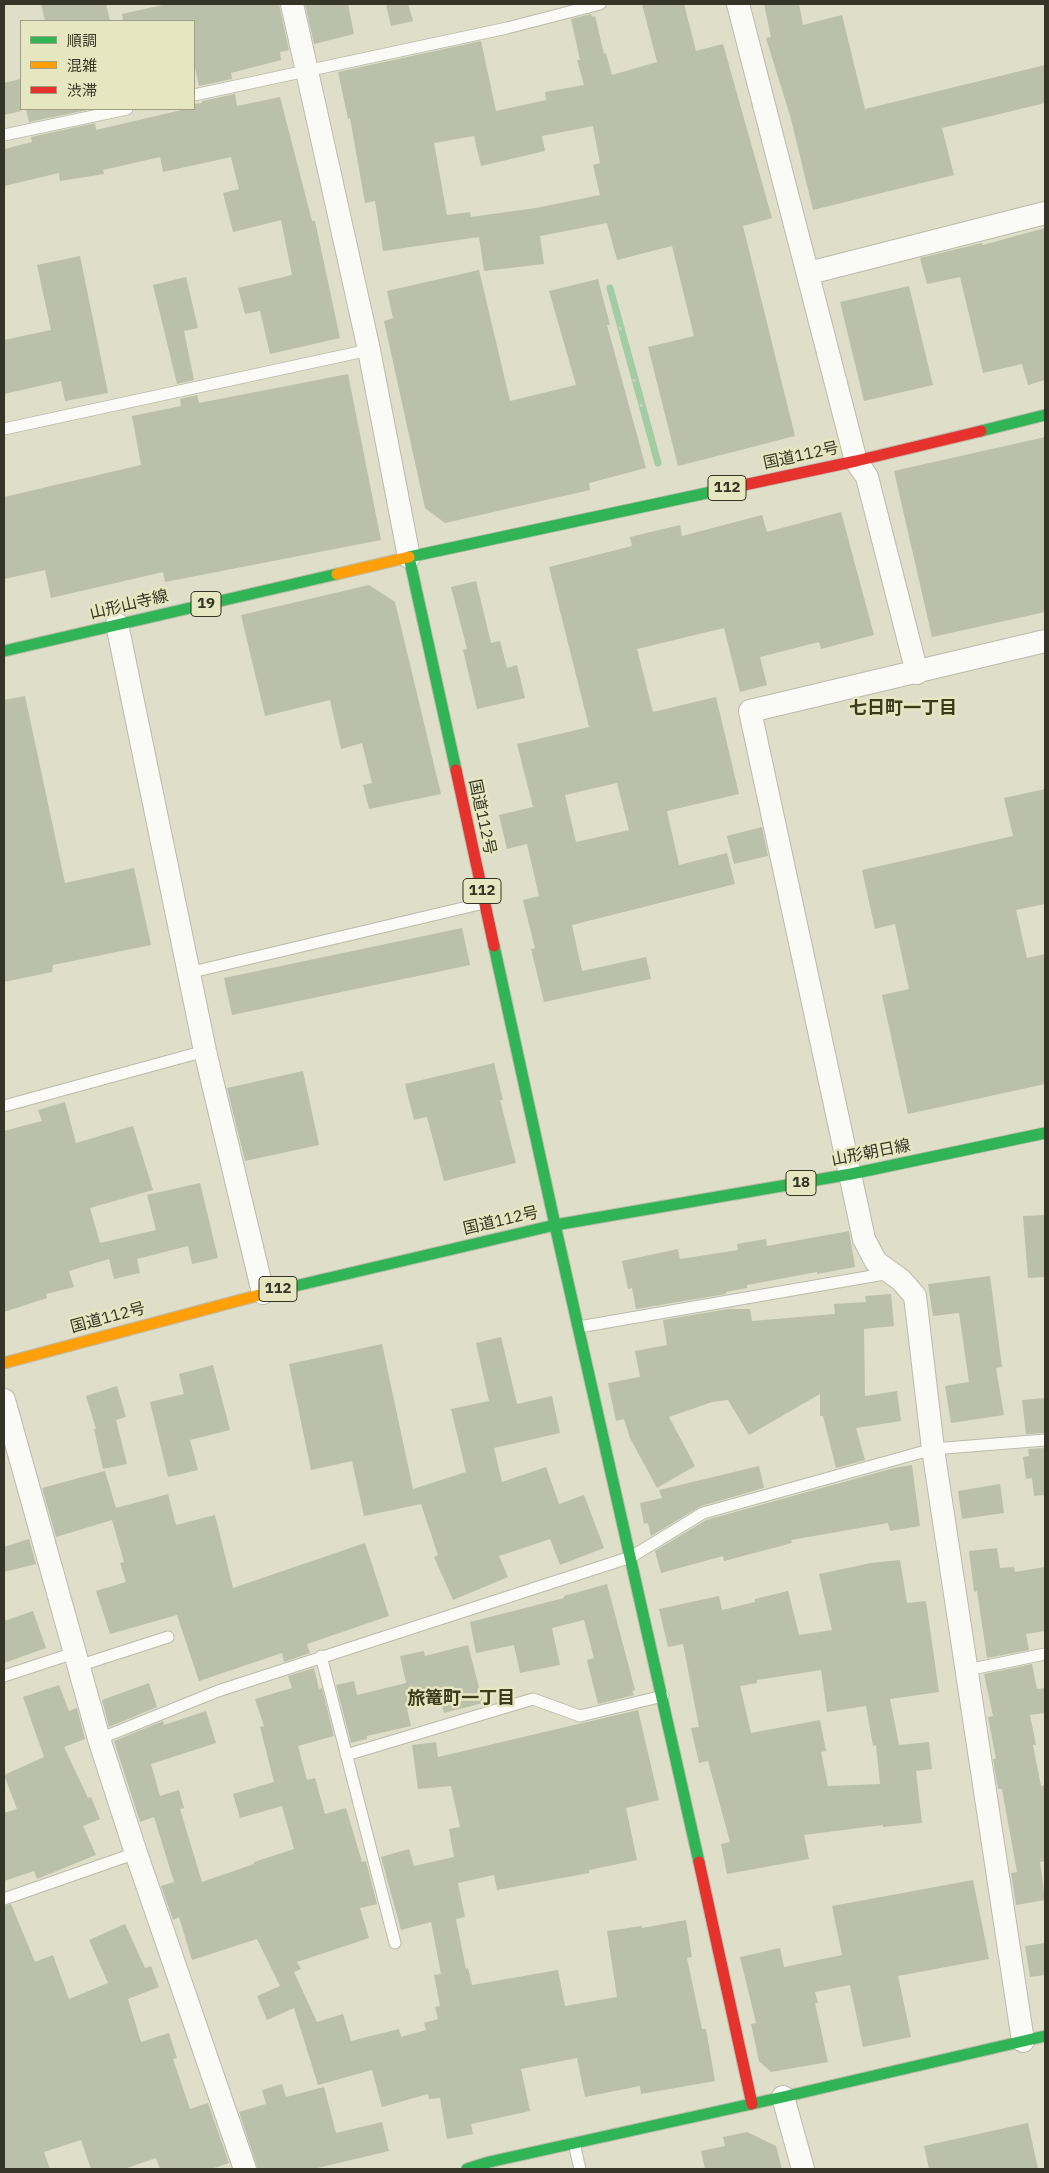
<!DOCTYPE html>
<meta charset="utf-8">
<style>
body{margin:0}
#map{position:relative;width:1049px;height:2173px;overflow:hidden;background:#dedec9;font-family:"IBM Plex Sans","Noto Sans JP",sans-serif}
canvas{display:block}
.frame{position:absolute;inset:0;border:5px solid #353527;pointer-events:none}
.legend{position:absolute;left:20px;top:20px;width:175px;height:90px;box-sizing:border-box;background:#e6e6c1;border:1px solid #9f9f83;margin:0;padding:6px 9px;list-style:none;font-size:15px;color:#353527}
.legend li{display:flex;align-items:center;gap:10px;height:25px}
.legend b{width:25px;border:1px solid #9f9f83}
</style>
<div id="map">
<canvas width="1049" height="2173"></canvas>
<div class="frame"></div>
<ul class="legend">
<li><b style="height:6px;background:#30b455"></b>順調</li>
<li><b style="height:6px;background:#ff9f0a"></b>混雑</li>
<li><b style="height:6px;background:#e5322d"></b>渋滞</li>
</ul>
</div>
<script>
const ctx = document.querySelector('canvas').getContext('2d');
ctx.lineJoin = 'round';
const shape = rows => new Path2D(rows.map(r => 'M' + r).join(''));
function trace(path, color, width, dash) { ctx.strokeStyle = color; ctx.lineWidth = width; ctx.lineCap = dash ? 'butt' : 'round'; ctx.setLineDash(dash || []); ctx.stroke(path); }
function fill(path, color) { ctx.fillStyle = color; ctx.fill(path, 'evenodd'); }
function label(font, color, halo, rows, align = 'center') {
  ctx.font = font + ' "IBM Plex Sans","Noto Sans JP",sans-serif'; ctx.lineWidth = 5; ctx.setLineDash([]); ctx.textBaseline = 'middle'; ctx.strokeStyle = halo; ctx.fillStyle = color; for (const [text, x, y, turn = 0] of rows) {
    ctx.save(); ctx.translate(x, y); ctx.rotate((+turn || 0) * Math.PI / 180); ctx.textAlign = isNaN(turn) ? turn : align; if (halo) ctx.strokeText(text, 0, 0); ctx.fillText(text, 0, 0); ctx.restore();
  }
}
trace(shape([
 [610,288,658,463]
]), '#a2cca3', 7);
fill(shape([
 [41,4,106,4,110,21,45,21],
 [167,4,279,4,289,50,280,52,281,60,231,73,232,79,199,86,194,62,194,21,123,21,122,14],
 [305,4,348,4,354,34,314,44],
 [386,4,408,4,413,21,391,26],
 [642,4,684,4,696,51,723,44,772,218,743,226,795,436,678,466,648,347,694,336,672,246,617,260,607,223,540,236,544,264,484,271,479,237,383,251,375,201,365,203,350,118,348,119,338,72,481,41,496,111,546,100,545,92,584,85,577,60,580,60,571,19,591,14,592,17,595,16,604,54,606,53,612,75,657,62],
 [593,126,600,163,593,165,600,195,536,208,471,217,470,212,447,215,434,143,474,136,481,166,545,151,542,136],
 [764,4,799,4,803,25,842,15,865,109,1045,65,1045,103,942,128,954,175,813,210,791,119,766,38,771,37],
 [21,79,21,111,4,115,4,83],
 [235,94,237,106,280,97,312,221,315,221,340,338,270,354,260,311,245,314,238,288,292,275,281,220,233,232,223,193,239,189,231,157,163,172,160,157,103,170,104,174,60,181,59,173,4,186,4,149,32,142,31,137,95,123,96,130,186,109,194,109,195,104,202,103,202,101],
 [26,109,92,109,29,122],
 [1045,228,1045,380,1028,385,1022,364,983,373,960,277,927,284,920,258,982,243,983,245],
 [80,256,108,393,65,401,61,381,4,394,4,340,51,330,37,265],
 [479,270,510,401,576,385,549,291,598,279,610,325,607,325,646,468,589,483,590,490,445,523,425,508,384,321,393,318,387,291],
 [186,277,198,328,184,331,194,380,177,384,153,285],
 [909,286,933,385,864,401,840,302],
 [348,374,381,540,165,582,163,572,51,598,45,570,4,579,4,497,141,465,132,416,181,406,180,399,197,395,199,403],
 [1045,437,1045,612,932,637,894,471],
 [841,512,874,635,821,649,819,642,760,657,767,685,740,692,724,628,637,649,653,712,716,697,739,794,667,811,679,865,727,853,735,884,572,925,582,971,646,957,651,979,544,1002,531,949,535,948,523,900,539,896,527,844,507,849,499,815,533,807,517,744,589,727,549,567,632,546,630,537,680,525,682,536,762,515,767,532],
 [617,783,629,830,576,842,565,795],
 [476,581,491,643,500,641,507,668,517,665,525,698,477,709,463,650,467,649,451,587],
 [369,585,395,602,441,794,369,809,363,785,372,783,362,743,341,749,330,700,265,716,241,615],
 [25,696,65,883,134,868,151,945,53,965,52,972,4,982,4,700],
 [1045,789,1045,904,1016,910,1027,958,1045,954,1045,1084,908,1114,882,995,909,989,895,924,875,929,862,870,1013,836,1004,798],
 [762,827,768,856,734,864,727,836],
 [462,928,470,965,232,1015,224,978],
 [494,1063,503,1100,500,1100,516,1163,444,1181,427,1117,414,1120,405,1084],
 [303,1071,319,1145,245,1161,227,1088],
 [65,1102,76,1143,133,1126,153,1190,90,1208,100,1243,156,1230,147,1195,200,1183,218,1258,192,1264,188,1246,137,1259,140,1273,114,1279,109,1259,69,1271,74,1287,46,1294,47,1298,4,1312,4,1131,42,1121,38,1110],
 [1045,1215,1045,1277,1028,1278,1023,1216],
 [849,1231,855,1267,817,1274,817,1272,747,1285,747,1288,726,1292,726,1294,636,1309,632,1288,628,1289,622,1261,678,1249,680,1259,738,1250,737,1244,766,1239,767,1246],
 [990,1276,1002,1367,996,1368,1004,1415,951,1423,945,1386,969,1382,959,1313,933,1316,928,1284],
 [891,1294,894,1326,864,1329,865,1396,897,1391,901,1421,856,1428,865,1460,836,1468,823,1416,820,1416,820,1394,749,1435,728,1400,712,1402,669,1417,695,1466,657,1488,630,1438,624,1419,616,1421,608,1383,640,1377,635,1351,667,1345,663,1320,728,1309,750,1309,752,1321,835,1314,834,1304,866,1302,865,1296],
 [501,1337,517,1404,552,1396,560,1433,494,1448,502,1482,546,1467,559,1504,584,1495,604,1548,560,1565,550,1539,499,1556,508,1577,453,1600,434,1557,438,1555,421,1504,364,1516,352,1461,311,1470,289,1364,382,1344,413,1489,466,1472,451,1409,489,1401,476,1343],
 [213,1365,230,1430,190,1440,198,1470,168,1477,150,1402,184,1394,179,1374],
 [117,1386,126,1417,116,1420,127,1464,103,1469,94,1429,96,1429,86,1396],
 [1045,1398,1045,1433,1026,1434,1022,1400],
 [1045,1448,1045,1495,1034,1496,1032,1478,1026,1479,1023,1457,1029,1456,1028,1449],
 [912,1465,920,1526,890,1531,888,1523,791,1540,792,1543,724,1561,723,1556,661,1573,655,1551,706,1520,894,1468],
 [759,1466,764,1488,701,1506,651,1536,648,1523,644,1524,640,1503,662,1498,659,1490],
 [105,1471,116,1508,168,1494,176,1525,215,1515,233,1588,365,1543,389,1616,307,1644,310,1653,284,1662,282,1653,199,1681,177,1615,110,1634,96,1591,126,1582,120,1563,124,1562,112,1520,56,1537,42,1488],
 [1000,1484,1004,1513,962,1519,958,1491],
 [29,1539,36,1564,4,1572,4,1547],
 [997,1548,1000,1568,1014,1567,1015,1572,1045,1567,1045,1631,1026,1634,1029,1650,987,1658,977,1591,974,1592,969,1551],
 [900,1560,907,1603,926,1601,939,1692,890,1699,899,1745,929,1742,932,1769,916,1771,922,1823,883,1827,883,1825,804,1835,809,1859,727,1874,721,1844,730,1842,708,1761,699,1763,691,1728,699,1727,683,1644,668,1647,659,1609,719,1596,722,1610,755,1602,755,1599,788,1591,799,1635,832,1630,819,1574,871,1563],
 [821,1670,827,1712,866,1706,873,1746,876,1745,880,1784,828,1786,821,1752,826,1751,820,1720,751,1733,740,1686,757,1683,757,1680],
 [607,1584,635,1690,632,1691,634,1695,598,1704,587,1660,594,1658,584,1620,552,1628,560,1665,520,1673,514,1645,476,1653,470,1622,564,1598,564,1596],
 [33,1611,46,1648,4,1663,4,1621],
 [468,1645,483,1703,444,1713,441,1702,407,1709,411,1726,367,1736,367,1739,351,1743,336,1685,354,1681,357,1695,406,1683,400,1656,424,1651,425,1656],
 [1032,1664,1037,1689,1045,1688,1045,1713,1030,1715,1036,1745,1033,1745,1041,1786,1045,1785,1045,1861,1040,1862,1045,1900,1016,1905,1011,1873,1017,1872,1002,1789,998,1789,993,1759,996,1759,988,1717,993,1716,984,1674],
 [314,1668,319,1689,322,1688,334,1736,298,1746,307,1780,315,1778,325,1814,346,1808,362,1862,366,1861,377,1904,360,1908,369,1938,297,1962,301,1969,294,1972,317,2022,343,2014,351,2041,399,2029,401,2037,426,2030,424,2023,438,2019,435,2007,440,2006,434,1975,441,1974,431,1922,401,1930,381,1857,409,1849,414,1866,454,1857,449,1829,460,1827,451,1786,418,1789,412,1745,436,1742,438,1757,638,1710,659,1800,626,1808,637,1860,589,1870,589,1873,497,1890,494,1875,458,1883,465,1917,456,1919,466,1969,468,1968,472,1985,558,1970,565,2006,617,1997,607,1931,642,1926,642,1928,686,1920,692,1957,687,1958,702,2029,706,2029,715,2081,641,2094,640,2086,585,2097,577,2058,521,2069,530,2111,471,2124,473,2134,447,2139,440,2098,429,2099,428,2094,382,2107,372,2070,318,2085,294,2008,267,2020,257,1996,280,1986,257,1939,192,1960,179,1917,173,1920,161,1886,174,1882,154,1817,140,1822,114,1741,163,1721,164,1725,206,1711,216,1743,151,1764,160,1796,179,1790,184,1808,180,1809,202,1882,254,1864,254,1862,294,1849,282,1806,240,1818,233,1794,274,1782,260,1727,264,1726,255,1699,292,1688,288,1676],
 [149,1683,157,1707,109,1727,102,1700],
 [59,1685,69,1711,77,1708,85,1739,64,1747,88,1798,91,1797,100,1819,83,1826,96,1855,37,1879,34,1871,4,1881,4,1813,17,1809,4,1775,44,1757,23,1697],
 [973,1880,989,1959,898,1976,911,2037,863,2047,850,1985,815,1992,818,2003,815,2003,828,2062,771,2072,759,2061,751,2024,756,2023,740,1957,780,1948,784,1967,842,1955,832,1906],
 [11,1904,35,1962,53,1955,69,1999,108,1983,89,1940,125,1924,145,1968,151,1966,159,1987,128,1999,141,2042,169,2033,177,2058,173,2059,190,2109,208,2103,229,2163,211,2169,160,2169,156,2158,124,2169,91,2169,81,2140,44,2152,50,2169,4,2169,4,1906],
 [1045,1943,1045,1975,1030,1977,1025,1946],
 [282,2084,286,2097,324,2087,336,2133,382,2122,389,2151,313,2169,258,2169,239,2112,266,2104,262,2090],
 [1028,2123,1038,2169,929,2169,924,2146],
 [747,2132,776,2146,782,2169,705,2169,701,2151,725,2146,723,2137]
]), '#bbc0aa');
const lane = shape([
 [194,95,507,28,600,4],
 [4,135,127,109],
 [4,429,369,350],
 [188,973,484,903],
 [4,1106,205,1051],
 [579,1327,890,1273],
 [321,1656,395,1943],
 [78,1666,168,1637],
 [967,1670,1045,1654],
 [4,1676,74,1653],
 [99,1739,218,1691,631,1557,703,1513,933,1449,1045,1440],
 [346,1755,533,1699,580,1716,663,1696],
 [4,1899,136,1853],
 [574,2143,580,2169]
]);
const street = shape([
 [292,4,369,350,409,557],
 [738,4,856,461,867,477,917,673],
 [809,273,1045,213],
 [117,624,205,1051,263,1293],
 [4,1400,99,1739,136,1853,245,2169],
 [1023,2041,933,1449,915,1296,901,1280,876,1262,864,1239,750,711,1045,641],
 [783,2097,803,2169]
]);
const fast = shape([
 [981,431,1045,415],
 [4,651,337,574],
 [456,770,409,557,730,488],
 [555,1225,699,1862],
 [555,1225,851,1174,1045,1133],
 [278,1290,555,1225,494,946],
 [467,2169,489,2162,783,2097,1045,2036]
]);
const slow = shape([
 [337,574,409,557],
 [4,1363,278,1290]
]);
const jam = shape([
 [730,488,856,461,981,431],
 [456,770,494,946],
 [699,1862,752,2104]
]);
trace(lane, '#bcbbab', 13);
trace(street, '#bcbbab', 24);
trace(fast, '#bcbbab', 13);
trace(slow, '#bcbbab', 13);
trace(jam, '#bcbbab', 13);
trace(shape([
 [619,329,623,328],
 [633,381,637,379],
 [640,406,644,404]
]), '#d1d1cc', 3, [2.5, 2.5]);
trace(lane, '#fafaf7', 11);
trace(street, '#fafaf7', 22);
trace(fast, '#30b455', 11);
trace(slow, '#ff9f0a', 11);
trace(jam, '#e5322d', 11);
for (const [x, y, w] of [
 [727,488,38],
 [206,604,30],
 [482,891,38],
 [801,1183,30],
 [278,1289,38]
]) { const box = new Path2D(); box.roundRect(x - w / 2, y - 12.5, w, 25, 4); ctx.fillStyle = '#e6e6c1'; ctx.fill(box); trace(box, '#353527', 1); }
label('bold 15px', '#353527', null, [
 ["112",727,488],
 ["19",206,604],
 ["112",482,891],
 ["18",801,1183],
 ["112",278,1289]
]);
label('16px', '#353527', '#e6e6c1', [
 ["国道112号",801,456,-12],
 ["山形山寺線",129,605,-13],
 ["国道112号",482,817,78],
 ["山形朝日線",871,1153,-11],
 ["国道112号",501,1221,-13],
 ["国道112号",108,1318,-15]
]);
label('bold 18px', '#3b3a1b', '#e6e6c1', [
 ["七日町一丁目",903,709],
 ["旅篭町一丁目",461,1699]
]);
</script>
